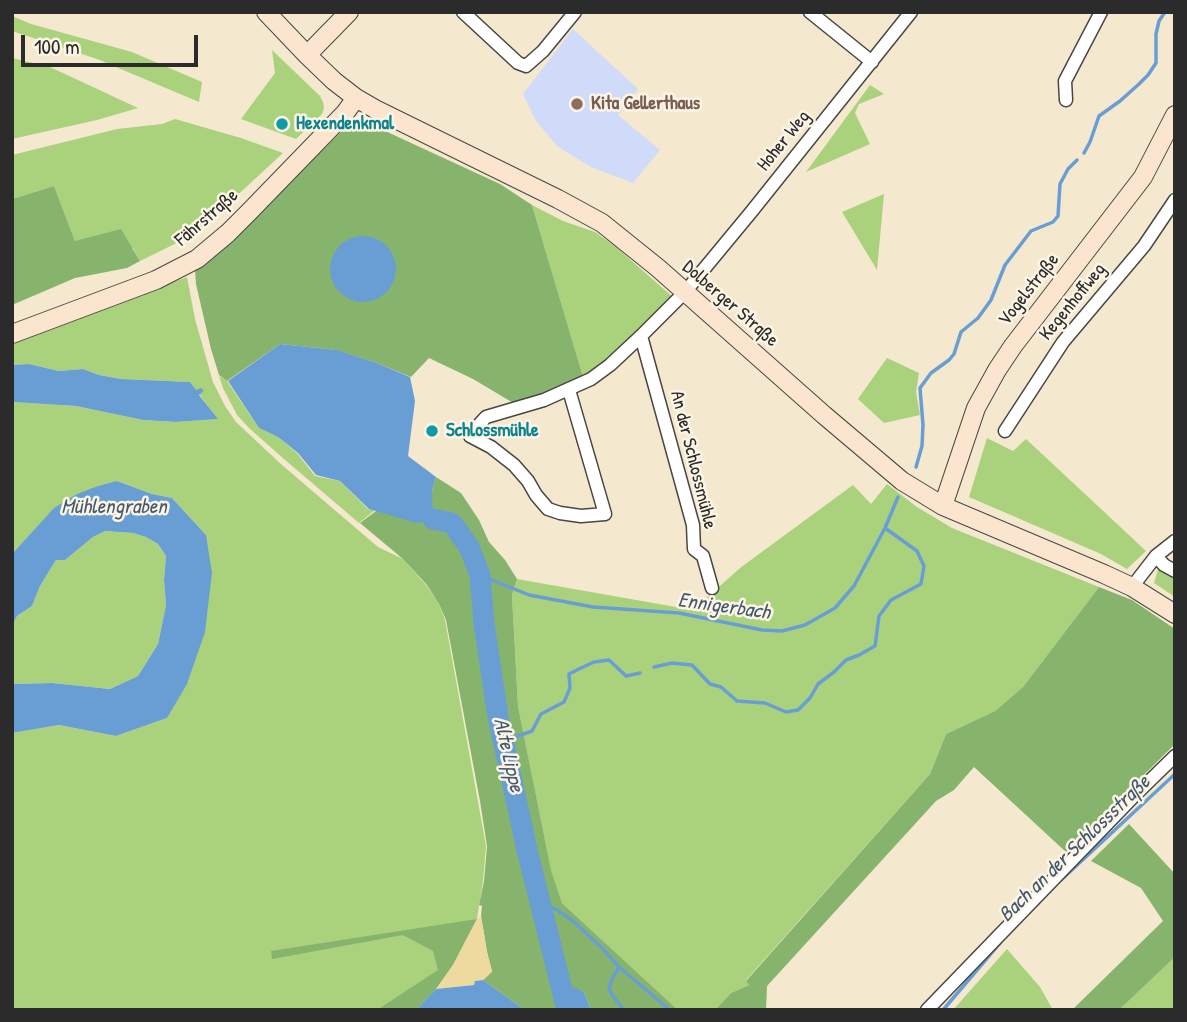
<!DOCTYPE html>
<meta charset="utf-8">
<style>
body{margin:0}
#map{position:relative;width:1187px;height:1022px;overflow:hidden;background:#f4e8cf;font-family:"Patrick Hand",sans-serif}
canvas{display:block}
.frame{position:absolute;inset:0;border:14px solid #2b2b2b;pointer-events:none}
.scale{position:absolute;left:21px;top:35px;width:177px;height:32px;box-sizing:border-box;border:4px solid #2b2b2b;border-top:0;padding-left:9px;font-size:21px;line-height:24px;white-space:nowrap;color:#2b2b2b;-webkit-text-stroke:5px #fcf5e5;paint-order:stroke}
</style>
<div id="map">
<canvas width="1187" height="1022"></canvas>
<div class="frame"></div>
<div class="scale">100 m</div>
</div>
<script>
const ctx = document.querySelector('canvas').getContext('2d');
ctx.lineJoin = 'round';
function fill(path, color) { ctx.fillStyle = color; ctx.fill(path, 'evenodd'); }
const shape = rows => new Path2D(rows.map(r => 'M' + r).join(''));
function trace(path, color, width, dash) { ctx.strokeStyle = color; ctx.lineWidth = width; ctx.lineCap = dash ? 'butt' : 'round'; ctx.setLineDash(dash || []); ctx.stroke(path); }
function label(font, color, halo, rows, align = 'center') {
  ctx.font = font + ' "Patrick Hand",sans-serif'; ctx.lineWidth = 5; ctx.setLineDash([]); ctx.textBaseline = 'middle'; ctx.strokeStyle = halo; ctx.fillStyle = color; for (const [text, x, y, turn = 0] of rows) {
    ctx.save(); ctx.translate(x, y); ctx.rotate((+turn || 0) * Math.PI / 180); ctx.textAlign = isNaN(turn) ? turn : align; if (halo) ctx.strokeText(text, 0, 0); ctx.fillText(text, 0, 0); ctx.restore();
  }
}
fill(shape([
 [573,29,638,89,618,115,660,150,633,183,591,167,557,146,536,121,523,94]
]), '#d0daf9');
fill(shape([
 [12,16,31,24,132,52,202,82,199,102,97,59,12,31],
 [272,50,320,96,323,102,324,108,322,114,296,139,241,119,275,73],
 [12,58,50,67,138,108,97,120,12,139],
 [870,85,884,94,859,104,855,113,870,144,806,172],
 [175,119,241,138,283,153,202,228,193,235,140,261,133,248,75,241,54,186,12,199,12,155,117,129,162,124],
 [884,194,877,270,842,212],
 [532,205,563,221,595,232,616,247,675,299,584,380],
 [187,277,195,319,213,382,225,406,236,422,282,465,378,547,403,559,427,586,439,604,445,620,486,846,483,881,477,919,453,965,436,989,416,1010,12,1010,12,733,59,725,116,736,167,718,206,535,172,498,152,494,117,481,55,508,12,554,12,402,76,406,143,420,176,422,217,419,199,394,204,391,196,391,190,382,121,379,99,375,83,369,59,371,29,364,12,365,12,341],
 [887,358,919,373,916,392,920,415,884,423,858,399],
 [219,376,227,381,259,428,278,437,297,453,315,476,340,481,368,509,375,510,359,523,284,459,249,428,237,415,223,388],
 [987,438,1013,451,1026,439,1146,551,1127,569,1101,554,969,497],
 [887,484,917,507,952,528,1099,587,1023,687,995,711,946,734,930,774,746,980,749,985,731,993,715,1010,678,1010,562,903,551,871,518,706,512,595,517,579,693,610,740,568,853,485,871,504],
 [105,531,133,533,146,537,158,544,166,556,164,580,166,605,158,644,138,676,110,689,52,683,12,684,12,626,17,616,32,606,40,586,56,560,65,560,93,537],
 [1159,566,1175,576,1175,597,1154,583],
 [1007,949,1040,987,1053,1010,953,1010],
 [1175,957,1175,1010,1119,1010]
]), '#aad27d');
fill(shape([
 [361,121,370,124,500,184,532,205,584,380,515,404,473,379,429,358,411,377,377,363,336,350,280,344,227,381,219,375,211,349,196,284,195,269,219,252,349,124],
 [54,186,75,241,121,229,140,261,127,268,75,278,12,305,12,199],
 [436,477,461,493,479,520,489,542,505,560,517,579,512,595,518,706,551,870,562,903,678,1010,591,1010,584,992,555,987,557,1010,525,1010,483,980,492,971,487,952,481,916,482,906,479,905,484,881,487,846,480,801,446,620,439,604,427,585,403,559,360,523,376,511,432,491],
 [1099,587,1132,600,1175,629,1175,744,1066,852,974,767,954,790,936,801,767,986,766,1010,715,1010,731,993,749,985,746,981,930,774,946,734,995,711,1023,687],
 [1129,824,1175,874,1175,957,1119,1010,1072,1010,1163,921,1141,888,1091,861],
 [477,919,453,965,436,989,416,1010,377,1010,438,970,433,951,403,935,272,959,271,951]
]), '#87b46c');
fill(shape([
 [481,916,487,952,492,972,483,980,475,981,474,985,436,989,453,965,477,919]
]), '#eeda9e');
fill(shape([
 '330 269a33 33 0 1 1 66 0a33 33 0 1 1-66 0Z',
 [280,344,337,350,377,363,410,377,415,401,408,456,436,477,432,491,433,519,417,523,369,509,340,481,316,475,298,453,278,437,259,428,228,381],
 [29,364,59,371,83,369,99,375,121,379,190,382,196,390,201,388,204,391,199,395,218,419,176,422,143,420,76,406,12,402,12,365],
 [117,481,152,494,172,498,206,535,212,573,205,632,187,684,167,718,116,736,59,725,12,733,12,684,52,683,110,689,138,676,158,644,166,605,164,580,166,556,158,544,146,537,133,533,105,531,93,537,65,560,56,560,40,586,32,606,17,616,12,626,12,554,54,508,77,494,98,486],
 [483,980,525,1010,416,1010,436,989,474,985,475,981],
 [564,983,584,992,591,1010,557,1010,555,987]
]), '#699ed5');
trace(shape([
 [1084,153,1090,142,1099,116,1120,101,1139,84,1148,75,1156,63,1156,34,1159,21,1165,12],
 [916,467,922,446,923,425,920,388,931,373,949,360,954,354,961,332,978,318,991,300,1005,265,1031,231,1053,222,1058,216,1060,184,1068,169,1077,160],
 [480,575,529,595,593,607,679,613,762,630,782,631,805,625,835,608,854,586,885,528,898,497],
 [654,667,672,663,692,665,710,684,721,687,737,701,765,703,786,712,798,710,810,698,818,684,834,672,846,660,859,655,875,646,879,616,891,600,921,584,924,566,917,551,885,528],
 [504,741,532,731,541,714,564,702,570,688,569,674,579,669,594,662,609,660,626,676,640,673],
 [1061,880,1175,774],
 [541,903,557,910,573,921,603,949,619,967,670,1010],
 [619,967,612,979,609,988,612,995,624,1010],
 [943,1010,1000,943]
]), '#699ed5', 3.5);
trace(shape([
 [433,519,452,523,469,547,480,575,484,624,498,717,527,850,567,1010]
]), '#699ed5', 21);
const street = shape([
 [463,12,518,63,526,66,543,51,575,12],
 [810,12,872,62],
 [1066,100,1065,81,1101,12],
 [641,336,693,525,694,549,703,556,712,588],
 [569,390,605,514,581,516,560,513,548,509,536,495,528,481,514,465,491,447,470,436,474,430,486,417,544,400,591,379,610,365,641,336,685,292,752,211,911,12],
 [1005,431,1063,342,1144,246,1175,200],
 [1156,556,1164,565,1175,571],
 [1132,587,1156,556,1175,541],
 [927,1010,1132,798,1175,756]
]);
const secondary = shape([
 [266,12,307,55,334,81,356,98,375,109,558,199,602,223,658,268,824,415,902,481,943,506,1104,574,1132,587,1175,614],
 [307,55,349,12],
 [12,334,156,280,197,259,228,233,249,212,345,113,356,98],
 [943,506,976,408,997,370,1013,346,1143,177,1175,115]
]);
trace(street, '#494744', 15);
trace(secondary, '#494744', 20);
trace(street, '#fff', 12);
trace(secondary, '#fce5cf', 18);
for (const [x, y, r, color] of [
 [577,104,7,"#8d6e63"],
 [282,124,7,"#0f9aa8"],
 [432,431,7,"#0f9aa8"]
]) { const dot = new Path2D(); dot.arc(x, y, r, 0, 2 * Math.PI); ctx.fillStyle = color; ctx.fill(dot); trace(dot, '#fcf5e5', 2.5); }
label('bold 19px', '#785e54', '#fcf5e5', [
 ["Kita Gellerthaus",591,104]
], 'left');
label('bold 19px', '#0d838f', '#fcf5e5', [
 ["Hexendenkmal",296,124],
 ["Schlossmühle",446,431]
], 'left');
label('19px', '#2b2b2b', '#fcf5e5', [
 ["Hoher Weg",784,141,-51],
 ["Fährstraße",207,218,-41],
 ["Vogelstraße",1029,290,-52],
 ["Kegenhoffweg",1073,302,-51],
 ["Dolberger Straße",730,304,41],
 ["An der Schlossmühle",693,460,76]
]);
label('italic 21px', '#44596f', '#fcf5e5', [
 ["Mühlengraben",114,507],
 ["Ennigerbach",724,607,8],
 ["Alte Lippe",508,755,77],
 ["Bach an der Schlossstraße",1075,849,-44]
]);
</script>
